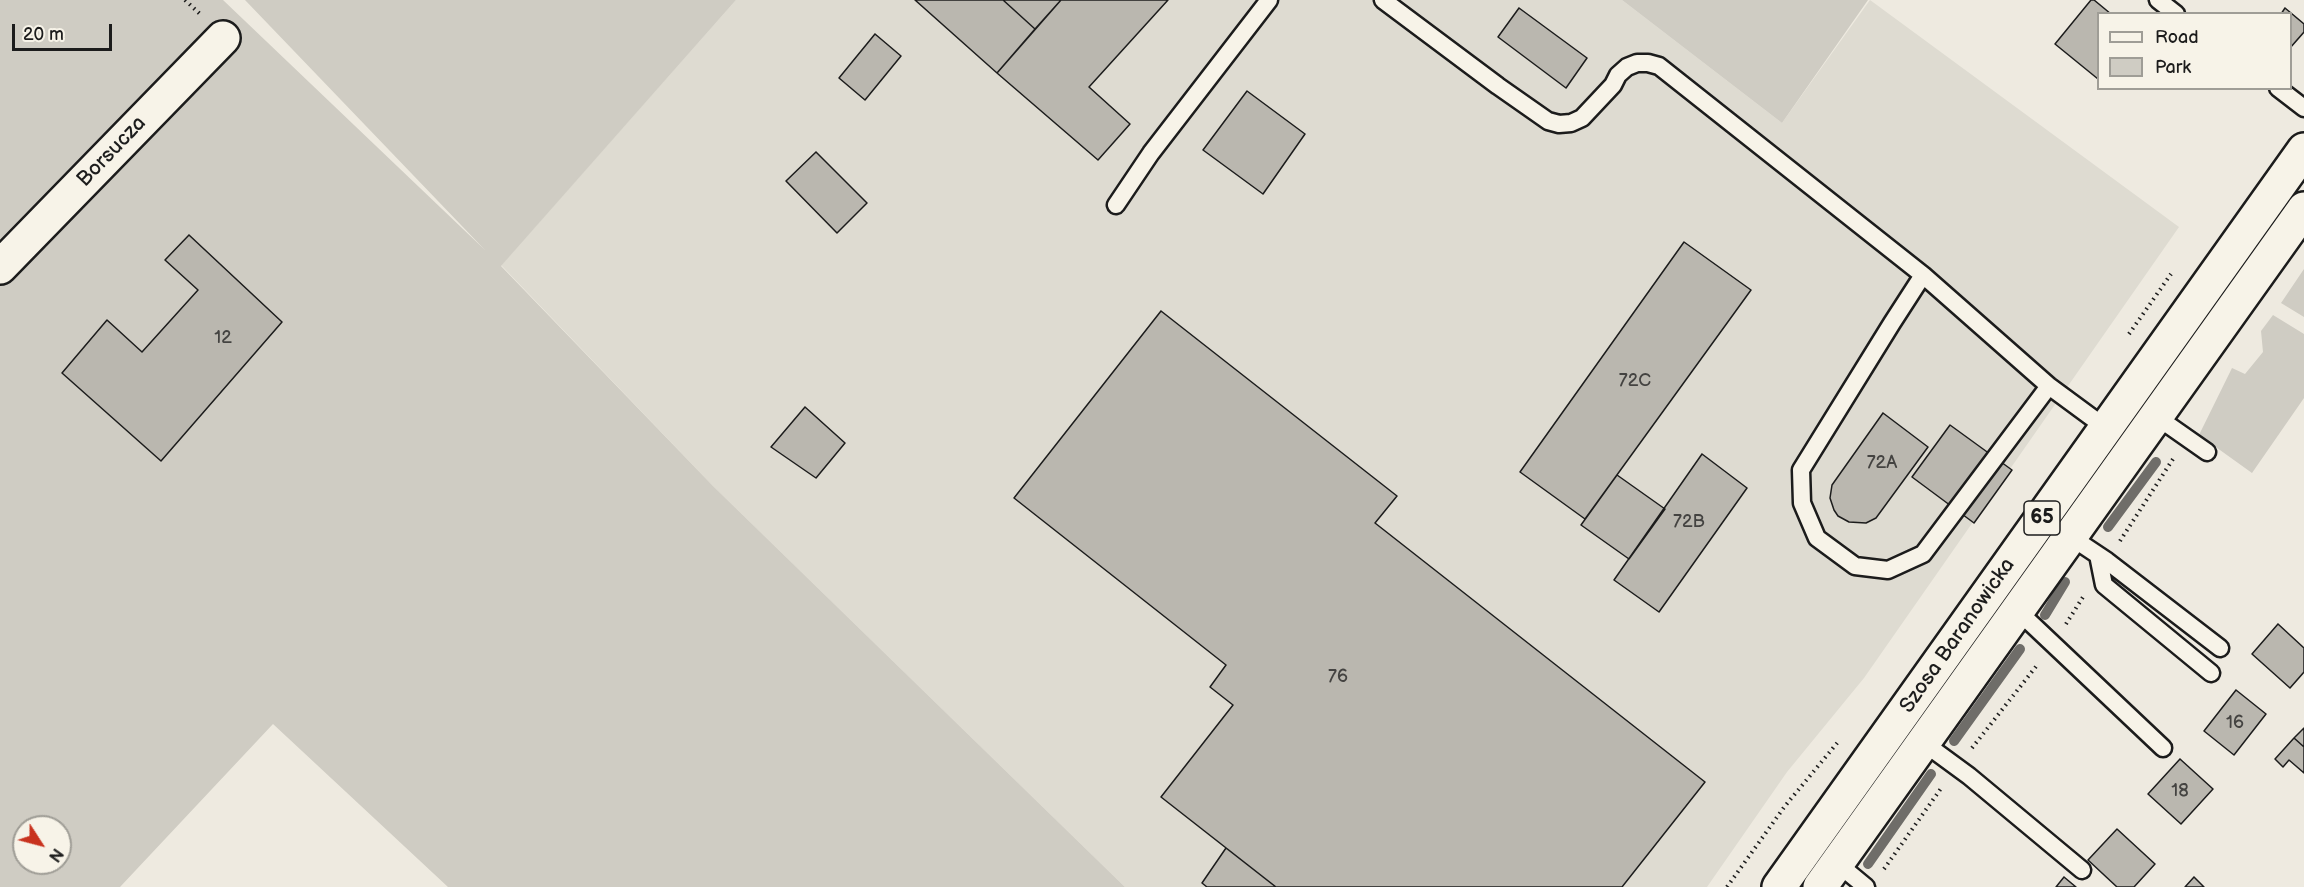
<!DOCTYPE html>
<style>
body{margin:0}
#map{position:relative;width:2304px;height:887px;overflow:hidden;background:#eeeae0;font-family:"Balsamiq Sans",sans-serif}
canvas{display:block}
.legend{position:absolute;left:2097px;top:12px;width:195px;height:78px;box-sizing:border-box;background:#f7f3e8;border:2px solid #9f9d96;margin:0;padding:8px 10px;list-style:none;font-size:18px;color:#1c1c1c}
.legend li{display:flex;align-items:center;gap:12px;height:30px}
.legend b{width:30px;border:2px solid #9f9d96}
.north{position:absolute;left:12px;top:815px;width:60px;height:60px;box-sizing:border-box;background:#f7f3e8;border:2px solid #9f9d96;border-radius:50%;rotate:126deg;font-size:16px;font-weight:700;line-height:24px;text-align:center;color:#1c1c1c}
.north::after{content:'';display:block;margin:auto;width:21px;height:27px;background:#c8321e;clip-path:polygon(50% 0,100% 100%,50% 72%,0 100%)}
.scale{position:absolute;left:12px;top:24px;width:100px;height:27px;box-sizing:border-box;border:3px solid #1c1c1c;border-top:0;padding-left:8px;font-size:18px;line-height:21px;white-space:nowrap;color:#1c1c1c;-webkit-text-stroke:4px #f7f3e8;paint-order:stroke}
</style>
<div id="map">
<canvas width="2304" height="887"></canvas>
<ul class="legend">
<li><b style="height:8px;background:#f7f3e8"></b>Road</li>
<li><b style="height:16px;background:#cfccc3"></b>Park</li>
</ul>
<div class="north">N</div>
<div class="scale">20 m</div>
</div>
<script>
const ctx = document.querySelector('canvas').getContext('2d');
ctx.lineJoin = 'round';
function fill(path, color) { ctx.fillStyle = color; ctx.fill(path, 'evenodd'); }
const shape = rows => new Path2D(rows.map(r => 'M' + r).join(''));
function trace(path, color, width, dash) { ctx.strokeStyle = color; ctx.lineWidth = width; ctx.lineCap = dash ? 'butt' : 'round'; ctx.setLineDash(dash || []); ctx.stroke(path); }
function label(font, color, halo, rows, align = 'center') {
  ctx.font = font + ' "Balsamiq Sans",sans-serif'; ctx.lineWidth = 5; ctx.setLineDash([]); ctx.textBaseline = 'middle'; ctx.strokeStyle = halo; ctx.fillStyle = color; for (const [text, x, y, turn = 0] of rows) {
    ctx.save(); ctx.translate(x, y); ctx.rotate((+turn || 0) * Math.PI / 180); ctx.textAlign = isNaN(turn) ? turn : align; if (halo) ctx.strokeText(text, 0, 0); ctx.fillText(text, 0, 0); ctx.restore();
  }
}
fill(shape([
 [736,0,1622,0,1782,123,1870,0,2179,227,1864,678,1787,772,1707,887,1125,887,713,486,501,265]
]), '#dedbd1');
fill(shape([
 [0,0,223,0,485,250,245,0,736,0,501,266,713,486,1125,887,448,887,273,724,120,887,0,887],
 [24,827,60,827,60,863,24,863],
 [1622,0,1868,0,1782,123],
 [2304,269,2304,317,2281,303],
 [2273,315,2304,334,2304,398,2252,473,2199,435,2232,368,2245,374,2263,352,2261,331]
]), '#cfccc3');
trace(shape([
 [2108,527,2156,462],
 [2045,615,2065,582],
 [1954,741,2020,649],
 [1868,864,1931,774]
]), '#6f6d69', 10);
const building = shape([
 [915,0,1003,0,1035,29,997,73,915,0],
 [1003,0,1061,0,1035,29,1003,0],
 [1061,0,1168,0,1089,87,1130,124,1098,160,997,73,1061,0],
 [2091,0,2094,0,2111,14,2098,14,2098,79,2055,44,2091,0],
 [1519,8,1587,58,1566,88,1498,37,1519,8],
 [2285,8,2304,24,2304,32,2290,48,2290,14,2281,14,2285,8],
 [875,34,901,56,865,100,839,78,875,34],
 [1247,91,1305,134,1263,194,1203,150,1247,91],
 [816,152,867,203,837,233,786,181,816,152],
 [189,235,282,322,161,461,62,373,107,320,142,352,198,290,165,260,189,235],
 [1684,242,1751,290,1585,519,1520,472,1684,242],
 [1161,311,1397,496,1375,523,1705,782,1622,887,1276,887,1161,797,1233,705,1210,687,1226,665,1014,498,1161,311],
 [805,407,845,443,816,478,771,447,805,407],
 [1883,413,1928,447,1876,518,1866,523,1849,522,1838,516,1834,510,1830,498,1832,485,1883,413],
 [1950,425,2012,470,1974,523,1912,477,1950,425],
 [1702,454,1747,488,1659,612,1614,580,1702,454],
 [1617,475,1665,509,1629,559,1581,525,1617,475],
 [2278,624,2304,648,2304,672,2290,688,2252,654,2278,624],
 [2236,690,2266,714,2234,755,2204,731,2236,690],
 [2304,728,2304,747,2294,738,2304,728],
 [2294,738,2304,747,2304,773,2289,760,2283,767,2275,759,2294,738],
 [2180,759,2213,789,2181,824,2148,794,2180,759],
 [2117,829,2155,864,2134,887,2117,887,2088,860,2117,829],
 [1226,848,1276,887,1207,887,1202,883,1226,848],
 [2064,877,2076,887,2056,887,2064,877],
 [2194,877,2204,887,2185,887,2194,877]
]);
fill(building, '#bab7af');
trace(building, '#1c1c1c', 1.5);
const lane = shape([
 [1383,0,1498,86,1548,121,1559,124,1571,123,1582,118,1613,85,1618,75,1627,67,1637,63,1648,63,1659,66,1923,275,2049,386,2106,428],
 [2158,0,2176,14],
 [2278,88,2304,108],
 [1116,205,1151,153,1269,0],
 [1923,275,1892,323,1801,470,1802,503,1817,538,1855,566,1888,570,1923,554,2049,386],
 [2157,417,2207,452],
 [2071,537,2107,561,2220,648],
 [2098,555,2104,585,2211,673],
 [2018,611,2163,748],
 [1924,743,1969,776,2082,870],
 [1837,863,1866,887]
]);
const street = shape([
 [0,267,223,38]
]);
const primary = shape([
 [1779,887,2304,150],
 [1820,887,2304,209]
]);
trace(lane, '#1c1c1c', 21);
trace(street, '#1c1c1c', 38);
trace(primary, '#1c1c1c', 38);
trace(shape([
 [185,0,200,14],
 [2129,334,2171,274],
 [2120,541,2173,459],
 [2066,624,2083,597],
 [1972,748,2038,664],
 [1884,869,1942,787],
 [1727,887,1785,806,1838,742]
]), '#1c1c1c', 4, [1.5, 4.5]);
trace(lane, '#f7f3e8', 16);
trace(street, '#f7f3e8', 33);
trace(primary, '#f7f3e8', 33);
label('18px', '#444341', null, [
 ["12",223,338],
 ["72C",1635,381],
 ["72A",1882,463],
 ["72B",1689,522],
 ["76",1338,677],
 ["16",2235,723],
 ["18",2180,791]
]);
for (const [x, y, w] of [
 [2042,518,36]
]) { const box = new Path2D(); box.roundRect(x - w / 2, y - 17, w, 34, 4.5); ctx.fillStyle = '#f7f3e8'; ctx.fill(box); trace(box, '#1c1c1c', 1.5); }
label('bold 20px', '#1c1c1c', null, [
 ["65",2042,518]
]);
label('21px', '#1c1c1c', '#f7f3e8', [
 ["Borsucza",112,152,-46],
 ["Szosa Baranowicka",1958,636,-55]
]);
</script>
